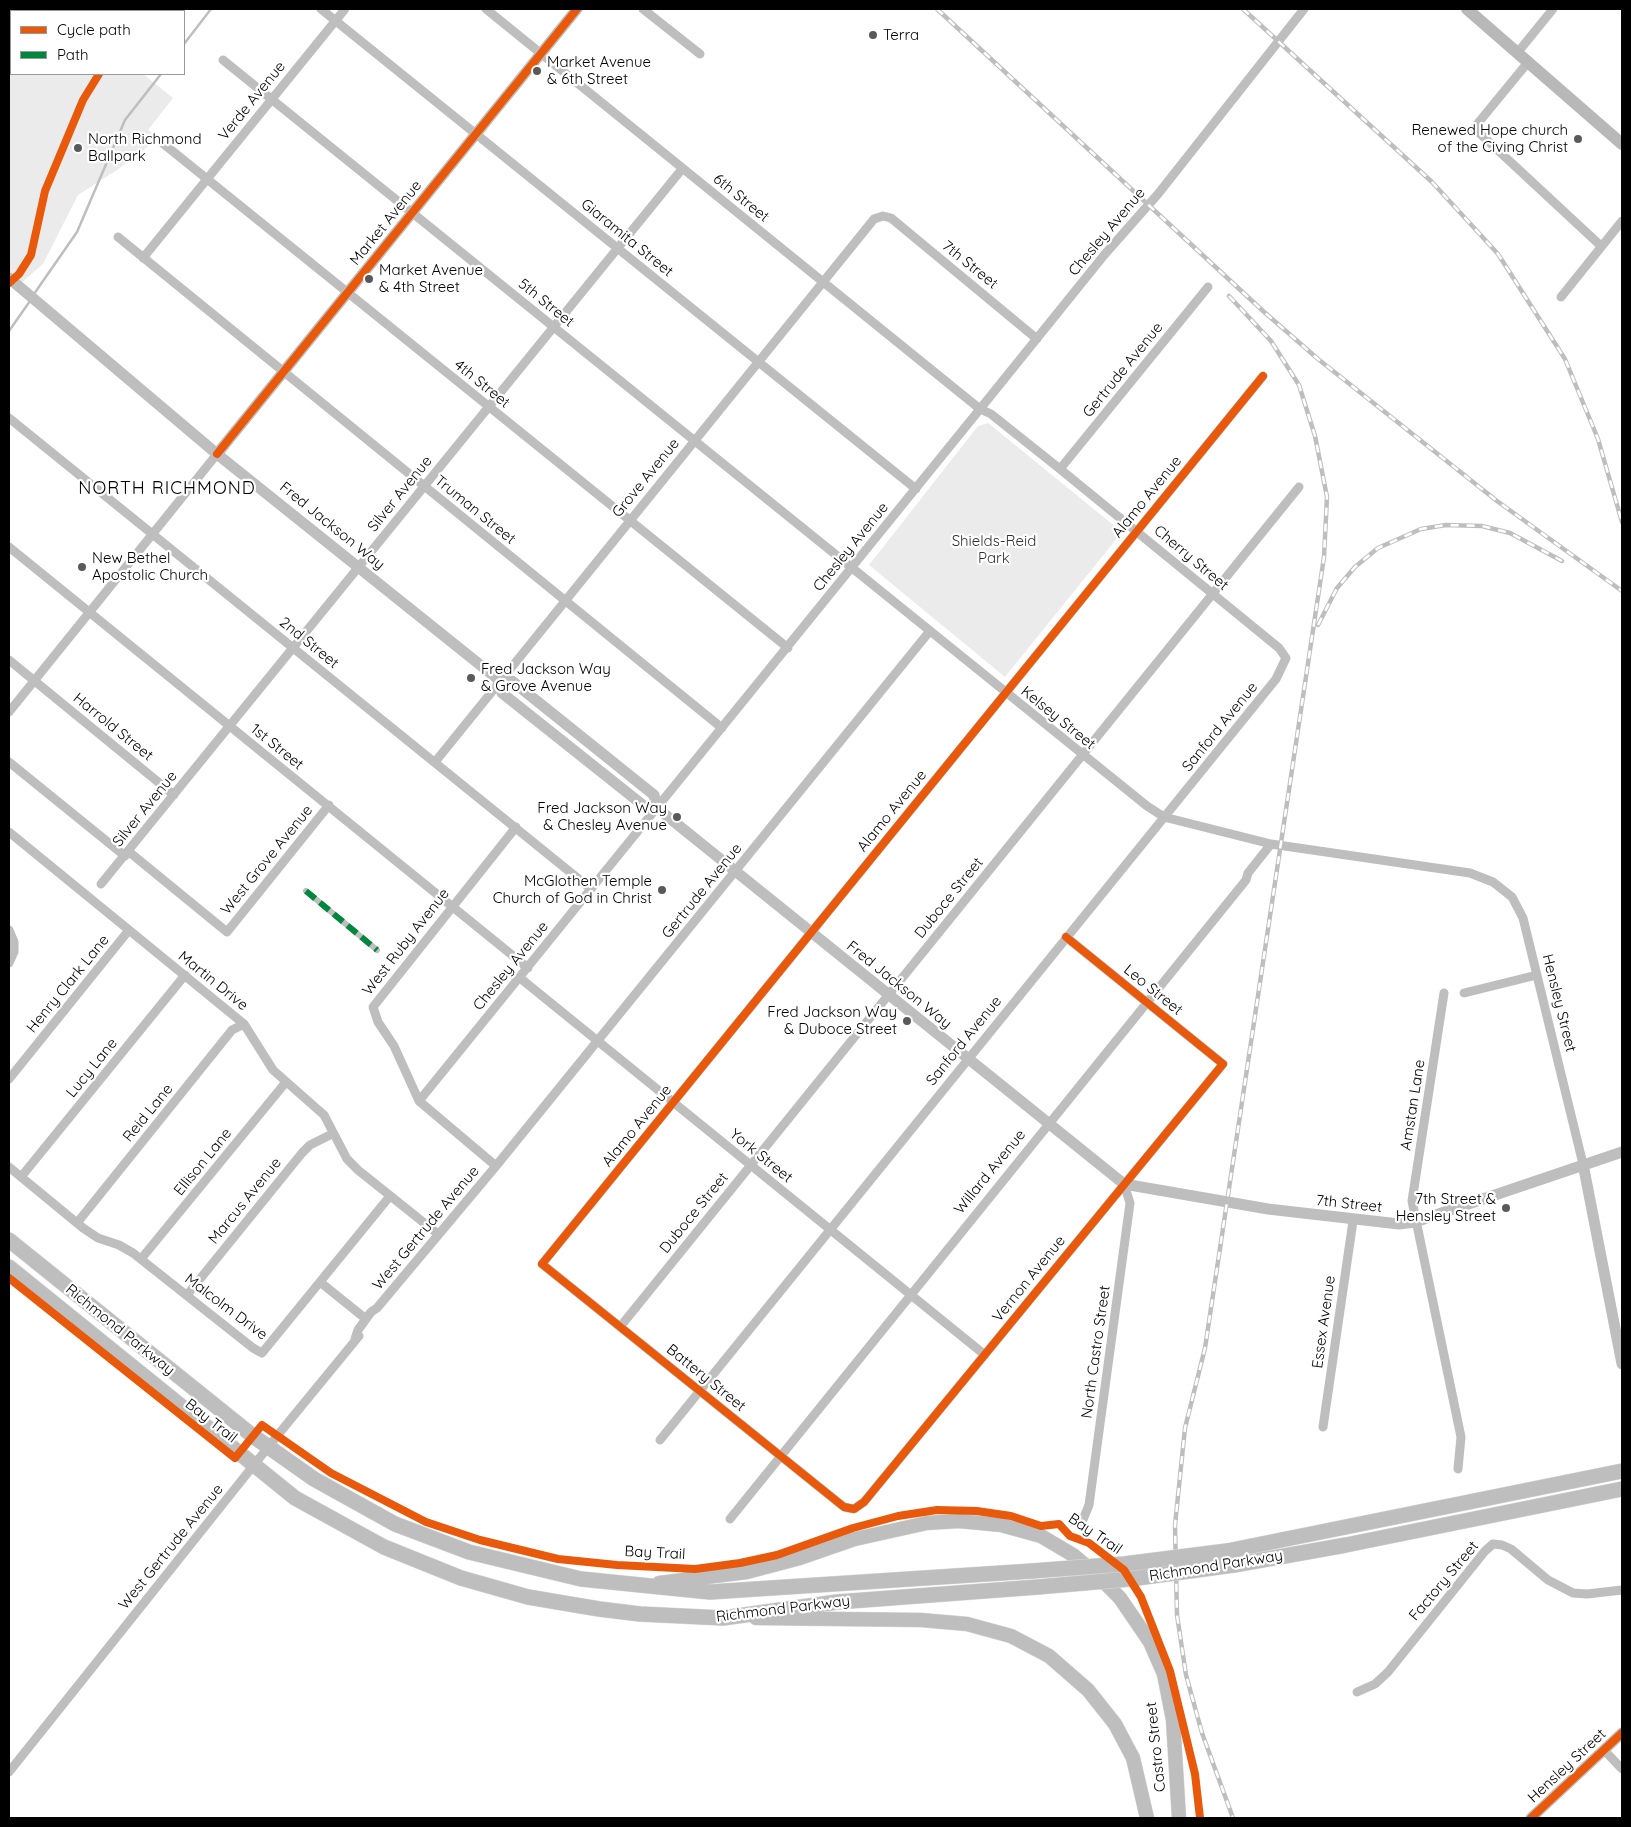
<!DOCTYPE html>
<style>
body{margin:0}
#map{position:relative;width:1631px;height:1827px;overflow:hidden;background:#fff;font-family:Quicksand,sans-serif}
canvas{display:block}
.frame{position:absolute;inset:0;border:10px solid #000;pointer-events:none}
.legend{position:absolute;left:10px;top:10px;width:175px;height:65px;box-sizing:border-box;background:#fff;border:1px solid #999;margin:0;padding:6px 9px;list-style:none;font-size:15px;color:#000}
.legend li{display:flex;align-items:center;gap:10px;height:25px}
.legend b{width:25px;border:1px solid #999}
</style>
<div id="map">
<canvas width="1631" height="1827"></canvas>
<div class="frame"></div>
<ul class="legend">
<li><b style="height:6px;background:#e8590c"></b>Cycle path</li>
<li><b style="height:6px;background:#00873e"></b>Path</li>
</ul>
</div>
<script>
const ctx = document.querySelector('canvas').getContext('2d');
ctx.lineJoin = 'round';
function fill(path, color) { ctx.fillStyle = color; ctx.fill(path, 'evenodd'); }
const shape = rows => new Path2D(rows.map(r => 'M' + r).join(''));
function trace(path, color, width, dash) { ctx.strokeStyle = color; ctx.lineWidth = width; ctx.lineCap = dash ? 'butt' : 'round'; ctx.setLineDash(dash || []); ctx.stroke(path); }
function label(font, color, halo, rows, align = 'center') {
  ctx.font = font + ' Quicksand,sans-serif'; ctx.lineWidth = 4.5; ctx.setLineDash([]); ctx.textBaseline = 'middle'; ctx.strokeStyle = halo; ctx.fillStyle = color; for (const [text, x, y, turn = 0] of rows) {
    ctx.save(); ctx.translate(x, y); ctx.rotate((+turn || 0) * Math.PI / 180); ctx.textAlign = isNaN(turn) ? turn : align; if (halo) ctx.strokeText(text, 0, 0); ctx.fillText(text, 0, 0); ctx.restore();
  }
}
fill(shape([
 [9,9,62,9,65,11,11,11,11,74,143,74,173,98,148,130,159,138,117,170,78,195,43,264,20,284,9,274],
 [988,423,1122,532,1005,677,869,565,978,426]
]), '#ebebeb');
trace(shape([
 [184,44,211,9],
 [34,294,77,232,125,120,161,74],
 [9,331,30,301]
]), '#bebebe', 2.5);
const primary = shape([
 [659,1583,747,1572,800,1558,855,1539,927,1523,959,1521,1001,1525,1041,1536,1073,1555,1097,1575,1120,1598,1150,1642,1164,1674,1173,1720,1179,1818],
 [756,1618,921,1620,967,1624,1011,1636,1049,1656,1088,1690,1115,1724,1133,1758,1147,1818]
]);
const trunk = shape([
 [9,1240,253,1436,314,1479,395,1524,469,1552,581,1579,710,1592,1032,1571],
 [9,1267,295,1498,384,1547,461,1578,528,1597,599,1609,640,1614,723,1618,837,1602,1038,1587],
 [1227,1551,1622,1471],
 [1234,1565,1346,1545,1622,1489]
]);
trace(primary, '#dbdbdb', 15);
trace(trunk, '#dbdbdb', 16);
trace(shape([
 [306,891,377,950]
]), '#bebebe', 6);
trace(shape([
 [321,9,916,489],
 [486,9,980,409,991,414,1060,469,1279,648,1286,658,1276,679,660,1440],
 [643,9,700,54],
 [1518,52,1553,9],
 [223,60,1147,806,1164,817,1271,844,1470,873,1493,882,1512,897,1523,918,1583,1164],
 [1529,61,1474,128,1601,246],
 [160,141,788,648],
 [118,237,722,728],
 [143,258,345,9],
 [1561,297,1622,221],
 [9,418,591,889],
 [1060,469,1208,287],
 [9,547,528,968],
 [9,660,174,795],
 [9,712,217,454],
 [9,762,125,856],
 [435,762,874,219,883,216,891,218,1037,339],
 [9,832,244,1024,273,1070,324,1115,347,1159,358,1170,438,1234],
 [128,851,227,932,329,805],
 [101,884,682,169],
 [9,930,14,942,14,952,9,963],
 [1066,937,1223,1064,864,1502,854,1509,844,1507,542,1264,1263,376],
 [520,978,985,1355],
 [1444,993,1412,1201,1461,1437,1458,1469],
 [1464,993,1537,975],
 [9,1079,129,930],
 [419,1101,980,409,1105,254,1158,194,1304,9],
 [496,1166,419,1101,394,1046,378,1022,373,1007,516,827],
 [9,1167,83,1228,98,1238,119,1245,133,1253,253,1348,262,1353,390,1196],
 [21,1177,185,975],
 [77,1223,232,1030,244,1024],
 [141,1259,286,1082],
 [320,1282,366,1319],
 [187,1295,302,1153,310,1145,332,1134],
 [620,1327,1299,487],
 [355,1339,358,1330,371,1312,377,1308,496,1166,929,632],
 [1323,1427,1353,1221],
 [730,1519,1246,880,1248,873,1271,844],
 [1082,1522,1089,1505,1130,1203,1124,1184],
 [1357,1692,1375,1684,1388,1672,1485,1551,1493,1544,1502,1545,1511,1549,1548,1580,1573,1593,1587,1594,1622,1590],
 [1604,1750,1622,1769],
 [9,1772,277,1436,359,1336]
]), '#bebebe', 9);
trace(shape([
 [9,278,217,454,499,680,512,681,654,795,657,808],
 [217,454,577,9],
 [499,680,502,693,644,806,657,808,1124,1184,1268,1209,1399,1224,1415,1222,1622,1152],
 [1583,1164,1622,1364],
 [1531,1818,1622,1733]
]), '#bebebe', 11);
trace(shape([
 [1467,9,1622,144]
]), '#b8b8b8', 12);
trace(primary, '#bebebe', 14);
trace(trunk, '#bebebe', 15);
const rail = shape([
 [937,9,1263,311,1318,359,1497,501,1622,591],
 [1243,9,1432,182,1498,254,1565,359,1598,439,1622,522],
 [1229,296,1271,341,1299,385,1315,436,1327,497,1324,557,1205,1348,1185,1428,1175,1525,1177,1615,1186,1675,1202,1733,1233,1818],
 [1318,625,1337,588,1355,567,1378,548,1421,529,1446,525,1482,526,1510,533,1562,561]
]);
trace(rail, '#bebebe', 4.5);
trace(rail, '#fff', 2.5, [8]);
const trunkBridge = shape([
 [1032,1571,1124,1564,1227,1551],
 [1038,1587,1130,1579,1234,1565]
]);
trace(trunkBridge, '#dbdbdb', 16, []);
trace(trunkBridge, '#bebebe', 15);
trace(shape([
 [306,891,377,950]
]), '#00873e', 6, [12, 6]);
trace(shape([
 [9,283,19,274,31,255,45,191,83,100,99,74],
 [217,454,577,9],
 [1066,937,1223,1064,864,1502,854,1509,844,1507,542,1264,1263,376],
 [9,1278,235,1458,262,1425,331,1473,426,1522,480,1540,558,1559,617,1565,695,1569,740,1563,777,1555,853,1528,898,1516,937,1510,977,1511,1011,1516,1041,1526,1059,1524,1070,1536,1089,1543,1124,1570,1141,1597,1170,1671,1195,1774,1200,1818],
 [1531,1818,1622,1733]
]), '#e8590c', 8);
for (const [x, y, r, color] of [
 [873,35,5,"#595959"],
 [537,71,5,"#595959"],
 [1578,139,5,"#595959"],
 [78,148,5,"#595959"],
 [369,279,5,"#595959"],
 [82,567,5,"#595959"],
 [471,678,5,"#595959"],
 [677,817,5,"#595959"],
 [662,890,5,"#595959"],
 [907,1021,5,"#595959"],
 [1506,1208,5,"#595959"]
]) { const dot = new Path2D(); dot.arc(x, y, r, 0, 2 * Math.PI); ctx.fillStyle = color; ctx.fill(dot); trace(dot, '#fff', 2); }
label('15px', '#000', '#fff', [
 ["Terra",883,35],
 ["Market Avenue",547,62],
 ["& 6th Street",547,79],
 ["Renewed Hope church",1568,130,"right"],
 ["of the Civing Christ",1568,147,"right"],
 ["North Richmond",88,139],
 ["Ballpark",88,156],
 ["Market Avenue",379,270],
 ["& 4th Street",379,287],
 ["New Bethel",92,558],
 ["Apostolic Church",92,575],
 ["Fred Jackson Way",481,669],
 ["& Grove Avenue",481,686],
 ["Fred Jackson Way",667,808,"right"],
 ["& Chesley Avenue",667,825,"right"],
 ["McGlothen Temple",652,881,"right"],
 ["Church of God in Christ",652,898,"right"],
 ["Fred Jackson Way",897,1012,"right"],
 ["& Duboce Street",897,1029,"right"],
 ["7th Street &",1496,1199,"right"],
 ["Hensley Street",1496,1216,"right"]
], 'left');
label('15px', '#000', '#fff', [
 ["Verde Avenue",252,101,-51],
 ["6th Street",741,198,39],
 ["Market Avenue",386,223,-51],
 ["Chesley Avenue",1107,232,-50],
 ["Giaramita Street",627,238,39],
 ["7th Street",970,265,39],
 ["5th Street",546,303,39],
 ["Gertrude Avenue",1123,370,-51],
 ["4th Street",482,384,39],
 ["Grove Avenue",646,478,-51],
 ["Silver Avenue",400,494,-51],
 ["Alamo Avenue",1147,497,-51],
 ["Truman Street",475,510,39],
 ["Fred Jackson Way",332,526,39],
 ["Chesley Avenue",851,547,-51],
 ["Cherry Street",1191,558,40],
 ["2nd Street",309,643,39],
 ["Kelsey Street",1058,718,39],
 ["Harrold Street",113,727,39],
 ["Sanford Avenue",1220,727,-51],
 ["1st Street",277,747,39],
 ["Silver Avenue",145,809,-51],
 ["Alamo Avenue",892,811,-51],
 ["West Grove Avenue",267,860,-51],
 ["Gertrude Avenue",702,891,-51],
 ["Duboce Street",949,898,-51],
 ["West Ruby Avenue",406,942,-52],
 ["Chesley Avenue",511,966,-51],
 ["Martin Drive",213,981,39],
 ["Henry Clark Lane",68,984,-51],
 ["Fred Jackson Way",899,985,39],
 ["Leo Street",1153,990,39],
 ["Hensley Street",1559,1003,76],
 ["Sanford Avenue",964,1041,-51],
 ["Lucy Lane",92,1068,-51],
 ["Amstan Lane",1413,1105,-81],
 ["Reid Lane",148,1113,-51],
 ["Alamo Avenue",637,1126,-51],
 ["York Street",761,1156,39],
 ["Ellison Lane",203,1162,-51],
 ["Willard Avenue",990,1172,-51],
 ["Marcus Avenue",245,1201,-51],
 ["7th Street",1349,1204,6],
 ["Duboce Street",694,1213,-51],
 ["West Gertrude Avenue",426,1228,-50],
 ["Vernon Avenue",1029,1279,-51],
 ["Malcolm Drive",226,1307,37],
 ["Essex Avenue",1324,1322,-82],
 ["Richmond Parkway",120,1330,39],
 ["North Castro Street",1096,1352,-82],
 ["Battery Street",706,1378,39],
 ["Bay Trail",211,1421,38],
 ["Bay Trail",1095,1534,34],
 ["West Gertrude Avenue",171,1547,-51],
 ["Bay Trail",655,1553,3],
 ["Richmond Parkway",1216,1566,-9],
 ["Factory Street",1444,1581,-50],
 ["Richmond Parkway",783,1609,-7],
 ["Castro Street",1156,1747,-96],
 ["Hensley Street",1567,1766,-43]
]);
label('15px', '#323232', '#fff', [
 ["Shields-Reid",994,541],
 ["Park",994,558]
]);
ctx.letterSpacing = '1px';
label('18px', '#000', '#fff', [
 ["NORTH RICHMOND",167,489]
]);
ctx.letterSpacing = '0px';
</script>
